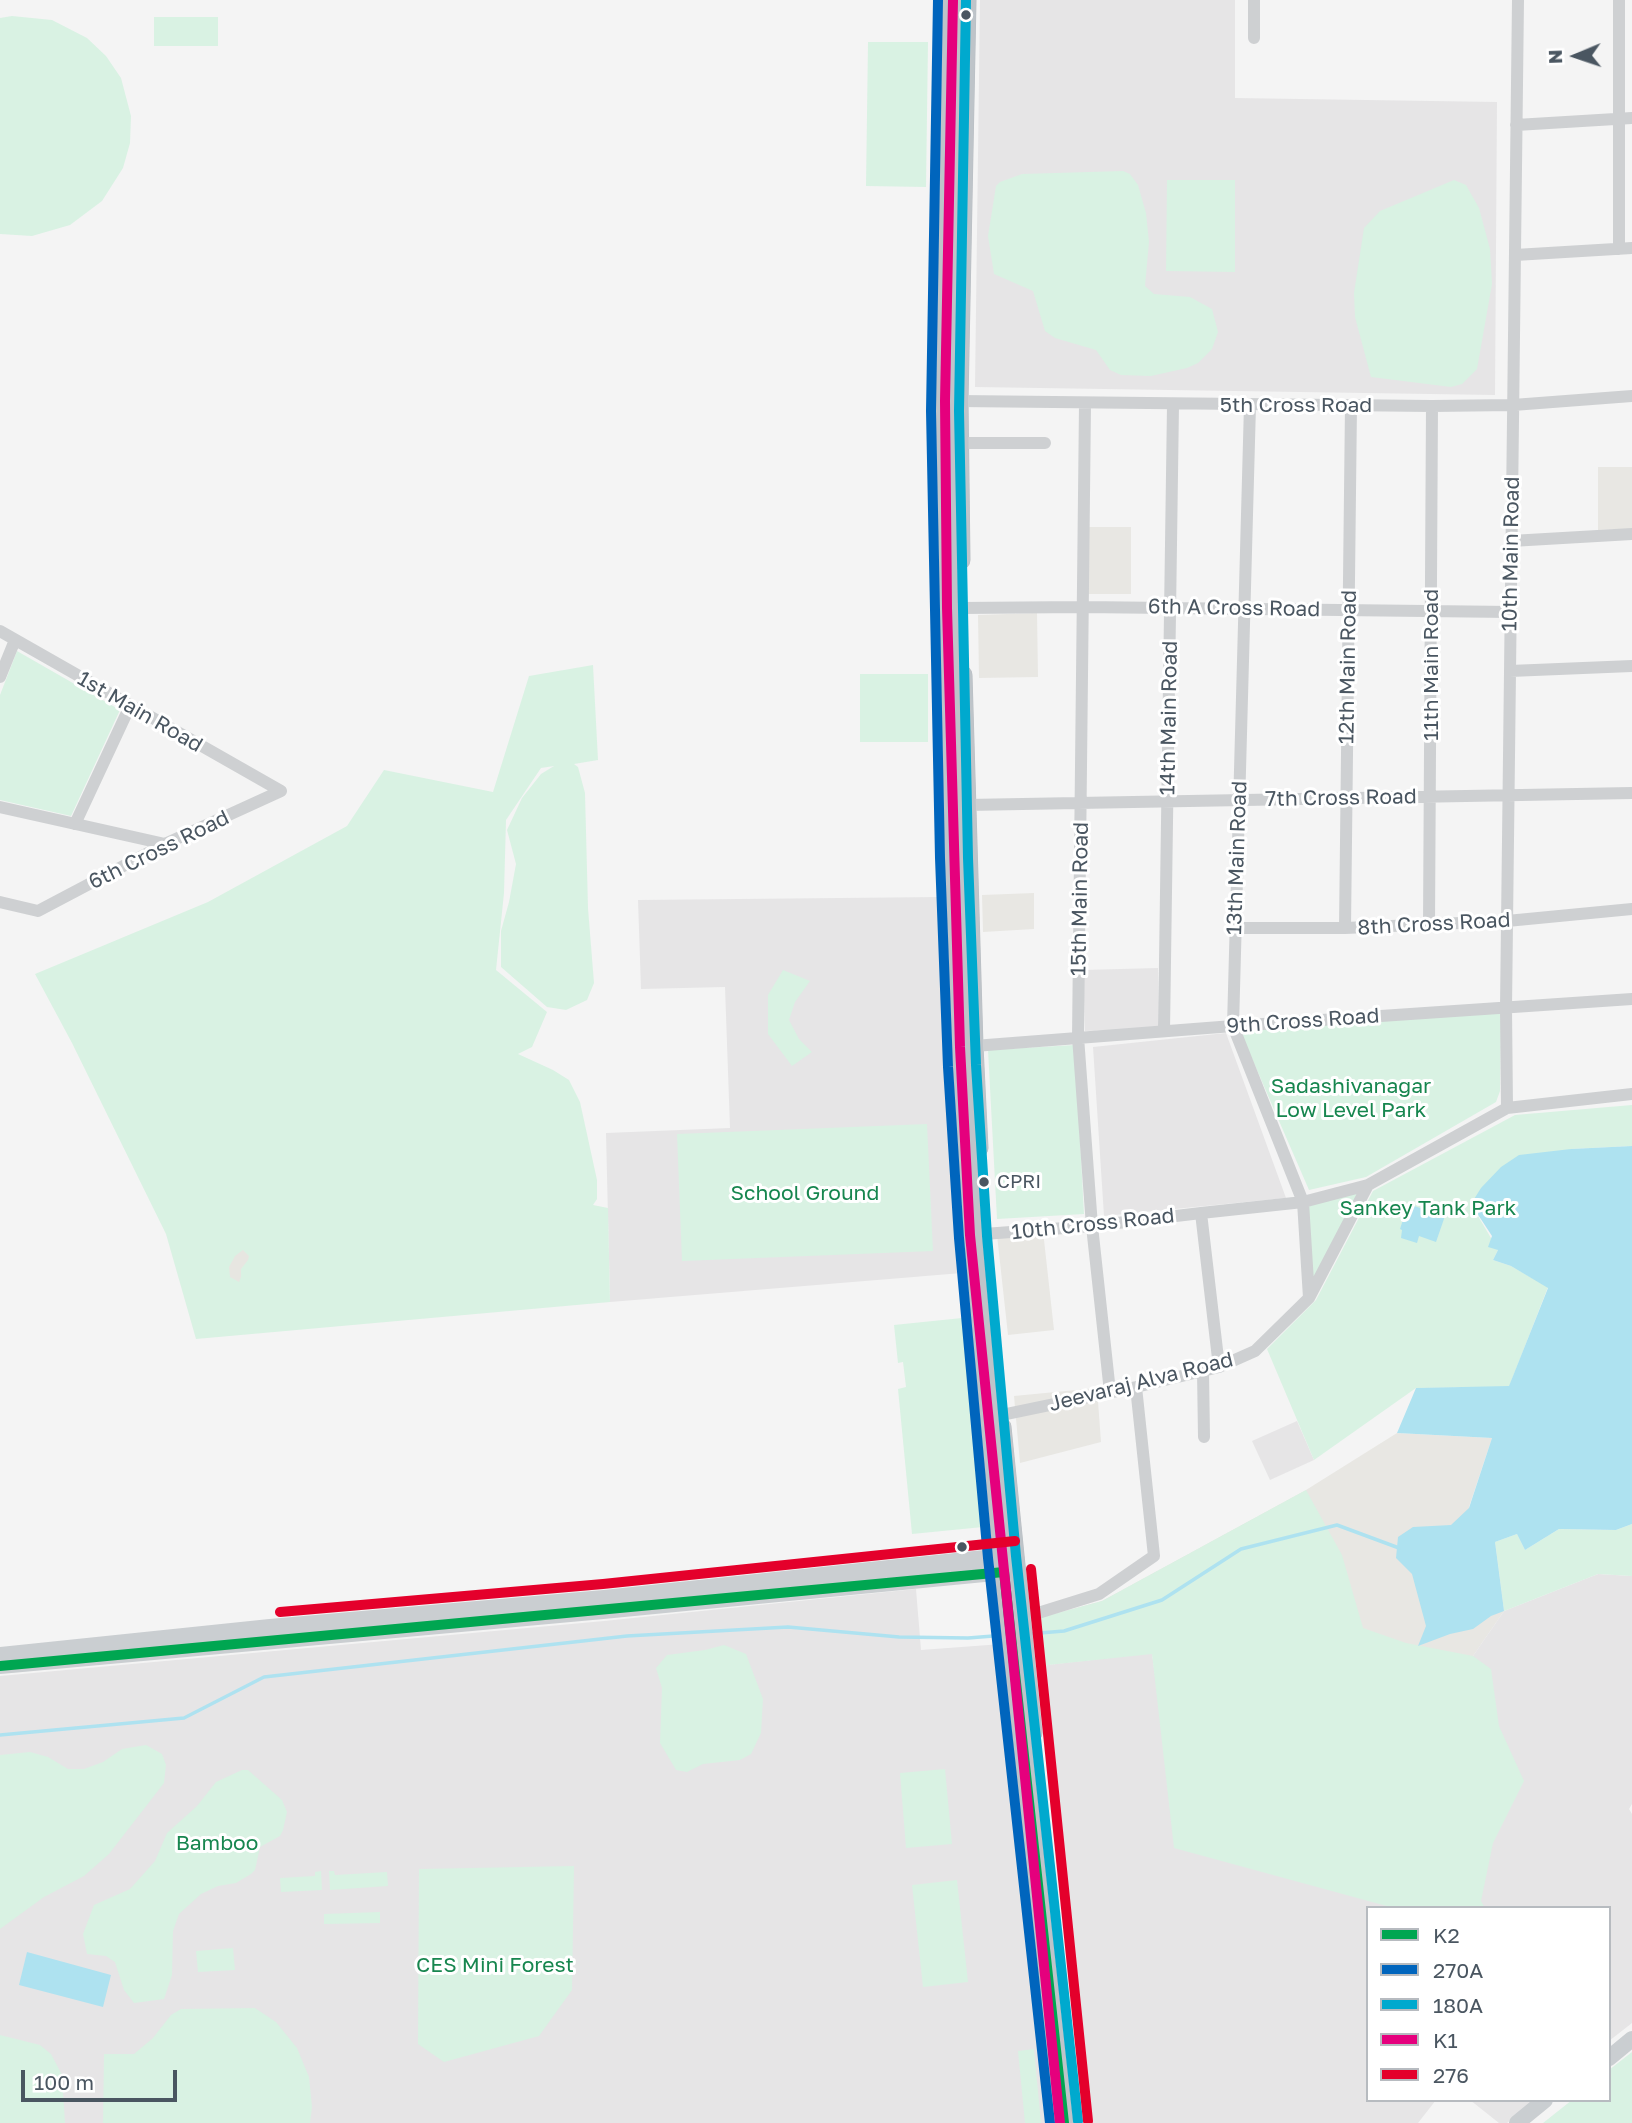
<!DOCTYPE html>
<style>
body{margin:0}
#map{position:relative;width:1632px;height:2123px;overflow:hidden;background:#f4f4f4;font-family:"Golos Text",sans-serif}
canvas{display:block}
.legend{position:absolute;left:1366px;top:1906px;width:245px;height:196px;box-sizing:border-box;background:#fff;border:2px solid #b7bbc0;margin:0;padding:9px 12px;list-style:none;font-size:21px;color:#4a5661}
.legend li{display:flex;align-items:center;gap:14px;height:35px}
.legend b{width:35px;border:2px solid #b7bbc0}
.north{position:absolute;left:1541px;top:21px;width:70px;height:70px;-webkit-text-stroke:5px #fff;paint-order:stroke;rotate:268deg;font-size:19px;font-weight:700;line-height:28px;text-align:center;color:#4a5661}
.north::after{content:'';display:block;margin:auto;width:24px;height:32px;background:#4a5661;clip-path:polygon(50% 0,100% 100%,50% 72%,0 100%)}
.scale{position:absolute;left:21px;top:2070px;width:156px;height:32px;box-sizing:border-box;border:4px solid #4a5661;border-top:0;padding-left:9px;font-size:21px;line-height:24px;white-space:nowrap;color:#4a5661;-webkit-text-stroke:5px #fff;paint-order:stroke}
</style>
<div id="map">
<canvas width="1632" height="2123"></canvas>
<ul class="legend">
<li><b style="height:9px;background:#00a651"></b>K2</li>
<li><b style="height:9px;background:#0065bd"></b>270A</li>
<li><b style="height:9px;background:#00a9ce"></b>180A</li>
<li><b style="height:9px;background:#e5007d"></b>K1</li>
<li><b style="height:9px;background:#e4002b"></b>276</li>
</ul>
<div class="north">N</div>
<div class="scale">100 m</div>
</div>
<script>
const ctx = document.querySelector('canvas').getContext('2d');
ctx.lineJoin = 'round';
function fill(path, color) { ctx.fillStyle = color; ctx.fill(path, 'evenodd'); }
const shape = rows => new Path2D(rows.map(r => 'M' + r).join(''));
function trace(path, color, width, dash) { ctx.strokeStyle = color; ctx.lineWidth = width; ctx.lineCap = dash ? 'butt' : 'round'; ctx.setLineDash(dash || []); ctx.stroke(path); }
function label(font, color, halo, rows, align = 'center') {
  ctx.font = font + ' "Golos Text",sans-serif'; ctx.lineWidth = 6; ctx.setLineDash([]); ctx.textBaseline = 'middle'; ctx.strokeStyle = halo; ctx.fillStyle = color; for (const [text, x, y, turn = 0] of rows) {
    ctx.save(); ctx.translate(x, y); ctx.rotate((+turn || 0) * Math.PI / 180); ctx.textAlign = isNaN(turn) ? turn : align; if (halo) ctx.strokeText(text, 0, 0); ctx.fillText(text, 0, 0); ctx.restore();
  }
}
fill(shape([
 [1598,467,1632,467,1632,529,1598,530],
 [1088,527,1131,527,1131,594,1088,594],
 [1037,613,1038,677,979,678,978,615],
 [1034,893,1034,929,983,932,982,895],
 [1043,1231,1054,1330,1008,1335,997,1235],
 [1097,1388,1101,1442,1020,1463,1014,1396],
 [1397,1433,1492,1438,1469,1507,1495,1542,1504,1611,1473,1656,1152,1653,1038,1666,1032,1620,1102,1601,1306,1490]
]), '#e8e7e3');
fill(shape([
 [980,0,1235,0,1235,98,1497,102,1495,395,975,387],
 [940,897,962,1273,610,1302,606,1133,730,1128,725,987,641,989,638,900],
 [1158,968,1159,1029,1085,1031,1083,970],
 [1226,1033,1286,1198,1104,1216,1093,1047],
 [1297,1421,1314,1460,1270,1480,1252,1441],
 [1598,1574,1632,1576,1632,1804,1629,1809,1632,1814,1632,2023,1609,2041,1609,1908,1368,1908,1368,2100,1436,2100,1418,2123,1085,2123,1038,1666,1152,1653,1156,1682,1473,1656,1504,1611],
 [916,1589,921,1650,1002,1644,1003,1674,1052,2123,0,2123,0,1676,604,1621],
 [1470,2100,1536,2100,1507,2123,1499,2123]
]), '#e6e5e6');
fill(shape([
 [12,16,52,20,87,38,106,56,121,78,131,116,130,143,123,168,102,201,70,225,32,236,0,234,0,18],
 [154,17,218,17,218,46,154,46],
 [868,42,928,42,926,187,866,186],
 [1123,171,1130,174,1138,185,1146,213,1149,242,1145,286,1154,294,1190,297,1212,309,1218,332,1212,349,1198,363,1187,368,1151,376,1121,375,1110,370,1096,350,1055,338,1045,331,1033,291,994,274,988,236,996,186,1000,182,1022,174],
 [1167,180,1235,180,1235,272,1166,271],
 [1454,180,1466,185,1479,208,1490,249,1492,284,1477,369,1462,384,1451,387,1371,377,1355,317,1354,293,1364,228,1380,211],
 [17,651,120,710,71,816,0,800,0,695],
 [593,665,598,760,574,764,578,767,585,793,588,908,594,983,587,1000,566,1010,547,1007,501,967,501,931,509,902,516,864,507,830,522,798,541,774,554,766,541,768,506,820,504,893,496,970,547,1012,532,1047,518,1054,553,1070,569,1080,580,1102,597,1180,597,1199,593,1205,608,1208,610,1302,196,1339,166,1234,72,1043,35,974,208,902,347,826,384,770,493,792,529,676],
 [860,674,928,674,928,742,860,742],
 [783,970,810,981,795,1002,789,1020,799,1039,812,1052,792,1066,768,1034,768,995],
 [1501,1013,1500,1091,1496,1102,1366,1177,1309,1190,1240,1031],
 [1075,1045,1084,1214,997,1219,988,1050],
 [1632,1105,1632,1146,1571,1149,1471,1204,1498,1250,1493,1260,1511,1266,1548,1287,1509,1387,1416,1388,1314,1460,1267,1349,1316,1300,1373,1191,1515,1115],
 [927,1124,933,1251,682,1261,677,1134],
 [1368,1185,1309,1298,1303,1202],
 [962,1318,983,1527,912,1534,898,1389,906,1387,903,1362,898,1363,894,1325],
 [1306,1490,1342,1555,1363,1628,1406,1643,1473,1656,1491,1669,1499,1726,1524,1781,1493,1843,1481,1901,1485,1908,1394,1908,1174,1848,1152,1654,1038,1666,1032,1620,1102,1601],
 [1632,1524,1632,1576,1598,1574,1504,1611,1495,1542,1517,1534,1525,1550,1559,1529,1616,1530],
 [724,1645,746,1654,763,1699,761,1733,751,1754,740,1760,703,1764,687,1772,676,1770,660,1743,662,1688,656,1668,667,1655,705,1650],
 [146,1745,162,1754,166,1765,164,1783,109,1854,84,1876,44,1897,0,1929,0,1755,30,1752,48,1757,68,1769,84,1769,103,1762,122,1749],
 [945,1769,952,1844,906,1848,900,1773],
 [242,1770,248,1770,282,1800,287,1812,283,1830,280,1836,260,1847,255,1870,251,1874,236,1883,218,1886,201,1894,179,1914,173,1931,172,1975,164,1999,134,2003,124,1990,115,1962,106,1956,87,1954,83,1934,94,1905,130,1889,155,1861,167,1833,197,1806,216,1782],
 [574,1866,572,1990,539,2036,444,2062,418,2044,419,1869],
 [321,1871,322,1890,281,1892,280,1878,315,1876,315,1872],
 [329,1871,334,1871,335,1875,387,1872,388,1886,330,1890],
 [957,1880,968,1982,923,1987,912,1885],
 [380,1912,380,1923,324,1924,324,1914],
 [233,1948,235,1970,198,1972,196,1951],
 [255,2008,276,2022,297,2048,309,2077,312,2107,310,2123,103,2123,104,2054,134,2054,153,2038,171,2015,181,2009],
 [0,2035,40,2045,51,2054,62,2075,65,2123,0,2123],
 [1034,2049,1041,2123,1025,2123,1018,2051],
 [1632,2052,1632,2123,1543,2123,1572,2100,1609,2100,1609,2070]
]), '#d9f2e3');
fill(shape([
 [243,1250,249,1256,248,1260,241,1269,241,1277,239,1282,230,1277,229,1267,235,1256]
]), '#e7e6e1');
fill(shape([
 [1632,1146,1632,1524,1616,1530,1559,1529,1525,1550,1517,1534,1495,1542,1504,1611,1491,1616,1473,1629,1450,1634,1418,1646,1426,1626,1412,1574,1396,1558,1398,1537,1413,1527,1451,1525,1469,1508,1492,1438,1397,1433,1416,1388,1509,1386,1548,1288,1511,1266,1493,1260,1498,1250,1488,1247,1492,1236,1471,1204,1481,1188,1501,1167,1519,1155,1571,1149],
 [1408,1204,1445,1216,1436,1242,1419,1236,1417,1243,1401,1238,1402,1230,1400,1229],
 [27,1952,111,1975,103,2007,19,1985]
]), '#aee2f0');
trace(shape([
 [1028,1634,1064,1631,1162,1600,1241,1549,1337,1525,1399,1548],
 [0,1735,184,1718,264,1677,627,1636,788,1627,899,1637,968,1638,1006,1635]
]), '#aee2f0', 3.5);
const highway = shape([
 [952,0,945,411,954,858,962,1066,973,1237,1002,1557,1064,2123],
 [961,560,959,401,967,0],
 [963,675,974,1046,979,1148],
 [1002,1427,1033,1733]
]);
trace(highway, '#b9bec3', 19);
trace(shape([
 [1254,38,1254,0],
 [1516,125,1632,118],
 [1619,249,1619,0],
 [1515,255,1632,248],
 [959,401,1432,406,1513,405,1632,396],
 [1085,404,1078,1037,1092,1226,1110,1392],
 [1250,405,1233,1026,1303,1202,1309,1298],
 [960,443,1045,443],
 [1511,541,1632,534],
 [961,608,1083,607,1511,612],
 [0,631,281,791],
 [1510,671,1632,666],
 [0,677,15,640],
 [967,805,1632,793],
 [0,807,165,844],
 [75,824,130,706],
 [0,902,38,911,165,844,281,791],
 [1429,924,1432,406],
 [1235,928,1345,928,1507,921,1632,909],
 [1345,928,1351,405],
 [1164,1031,1173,405],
 [974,1046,1233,1026,1632,999],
 [1507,1108,1506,1008,1518,0],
 [984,1234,1092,1226,1201,1213],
 [1219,1367,1201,1213,1303,1202,1368,1185],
 [1203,1371,1204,1437],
 [1001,1415,1136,1387,1219,1367,1255,1351,1309,1298,1368,1185,1507,1108,1632,1094],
 [1022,1618,1099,1594,1154,1556,1136,1387]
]), '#ced0d2', 12);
trace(shape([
 [0,1655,270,1627,604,1598,1013,1555],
 [0,1666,603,1611,1015,1571],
 [1609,2058,1632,2039],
 [1517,2123,1545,2100]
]), '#caced1', 16);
trace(highway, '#bec4c9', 18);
trace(shape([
 [0,1666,1004,1572,1064,2123]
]), '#00a651', 10);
trace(shape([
 [938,0,931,411,940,858,948,1067,959,1238,988,1558,1050,2123]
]), '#0065bd', 10);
trace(shape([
 [966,0,959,411,968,858,976,1065,987,1236,1016,1556,1078,2121]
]), '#00a9ce', 10);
trace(shape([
 [953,0,945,401,947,608,960,1047,970,1235,1060,2123]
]), '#e5007d', 10);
trace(shape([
 [1031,1569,1088,2121],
 [280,1612,603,1584,1015,1541]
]), '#e4002b', 10);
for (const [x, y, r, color] of [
 [966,15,6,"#4a5661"],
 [984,1182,6,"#4a5661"],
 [962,1547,6,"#4a5661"]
]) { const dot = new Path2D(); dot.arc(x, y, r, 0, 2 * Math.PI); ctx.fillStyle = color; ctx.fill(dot); trace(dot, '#fff', 2.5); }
label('19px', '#4a5661', '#fff', [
 ["CPRI",997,1182]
], 'left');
label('21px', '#4a5661', '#fff', [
 ["5th Cross Road",1296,405],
 ["10th Main Road",1511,554,-89],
 ["6th A Cross Road",1234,608,1],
 ["11th Main Road",1431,665,-90],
 ["12th Main Road",1348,667,-89],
 ["1st Main Road",140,712,30],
 ["14th Main Road",1169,718,-89],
 ["7th Cross Road",1341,798,-1],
 ["6th Cross Road",159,850,-26],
 ["13th Main Road",1237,858,-88],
 ["15th Main Road",1080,899,-89],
 ["8th Cross Road",1434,924,-3],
 ["9th Cross Road",1303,1021,-4],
 ["10th Cross Road",1093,1224,-6],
 ["Jeevaraj Alva Road",1141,1382,-14]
]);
label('21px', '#17864f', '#fff', [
 ["Sadashivanagar",1351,1086],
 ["Low Level Park",1351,1110],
 ["School Ground",805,1193],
 ["Sankey Tank Park",1428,1208],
 ["Bamboo",217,1843],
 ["CES Mini Forest",495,1965]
]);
</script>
